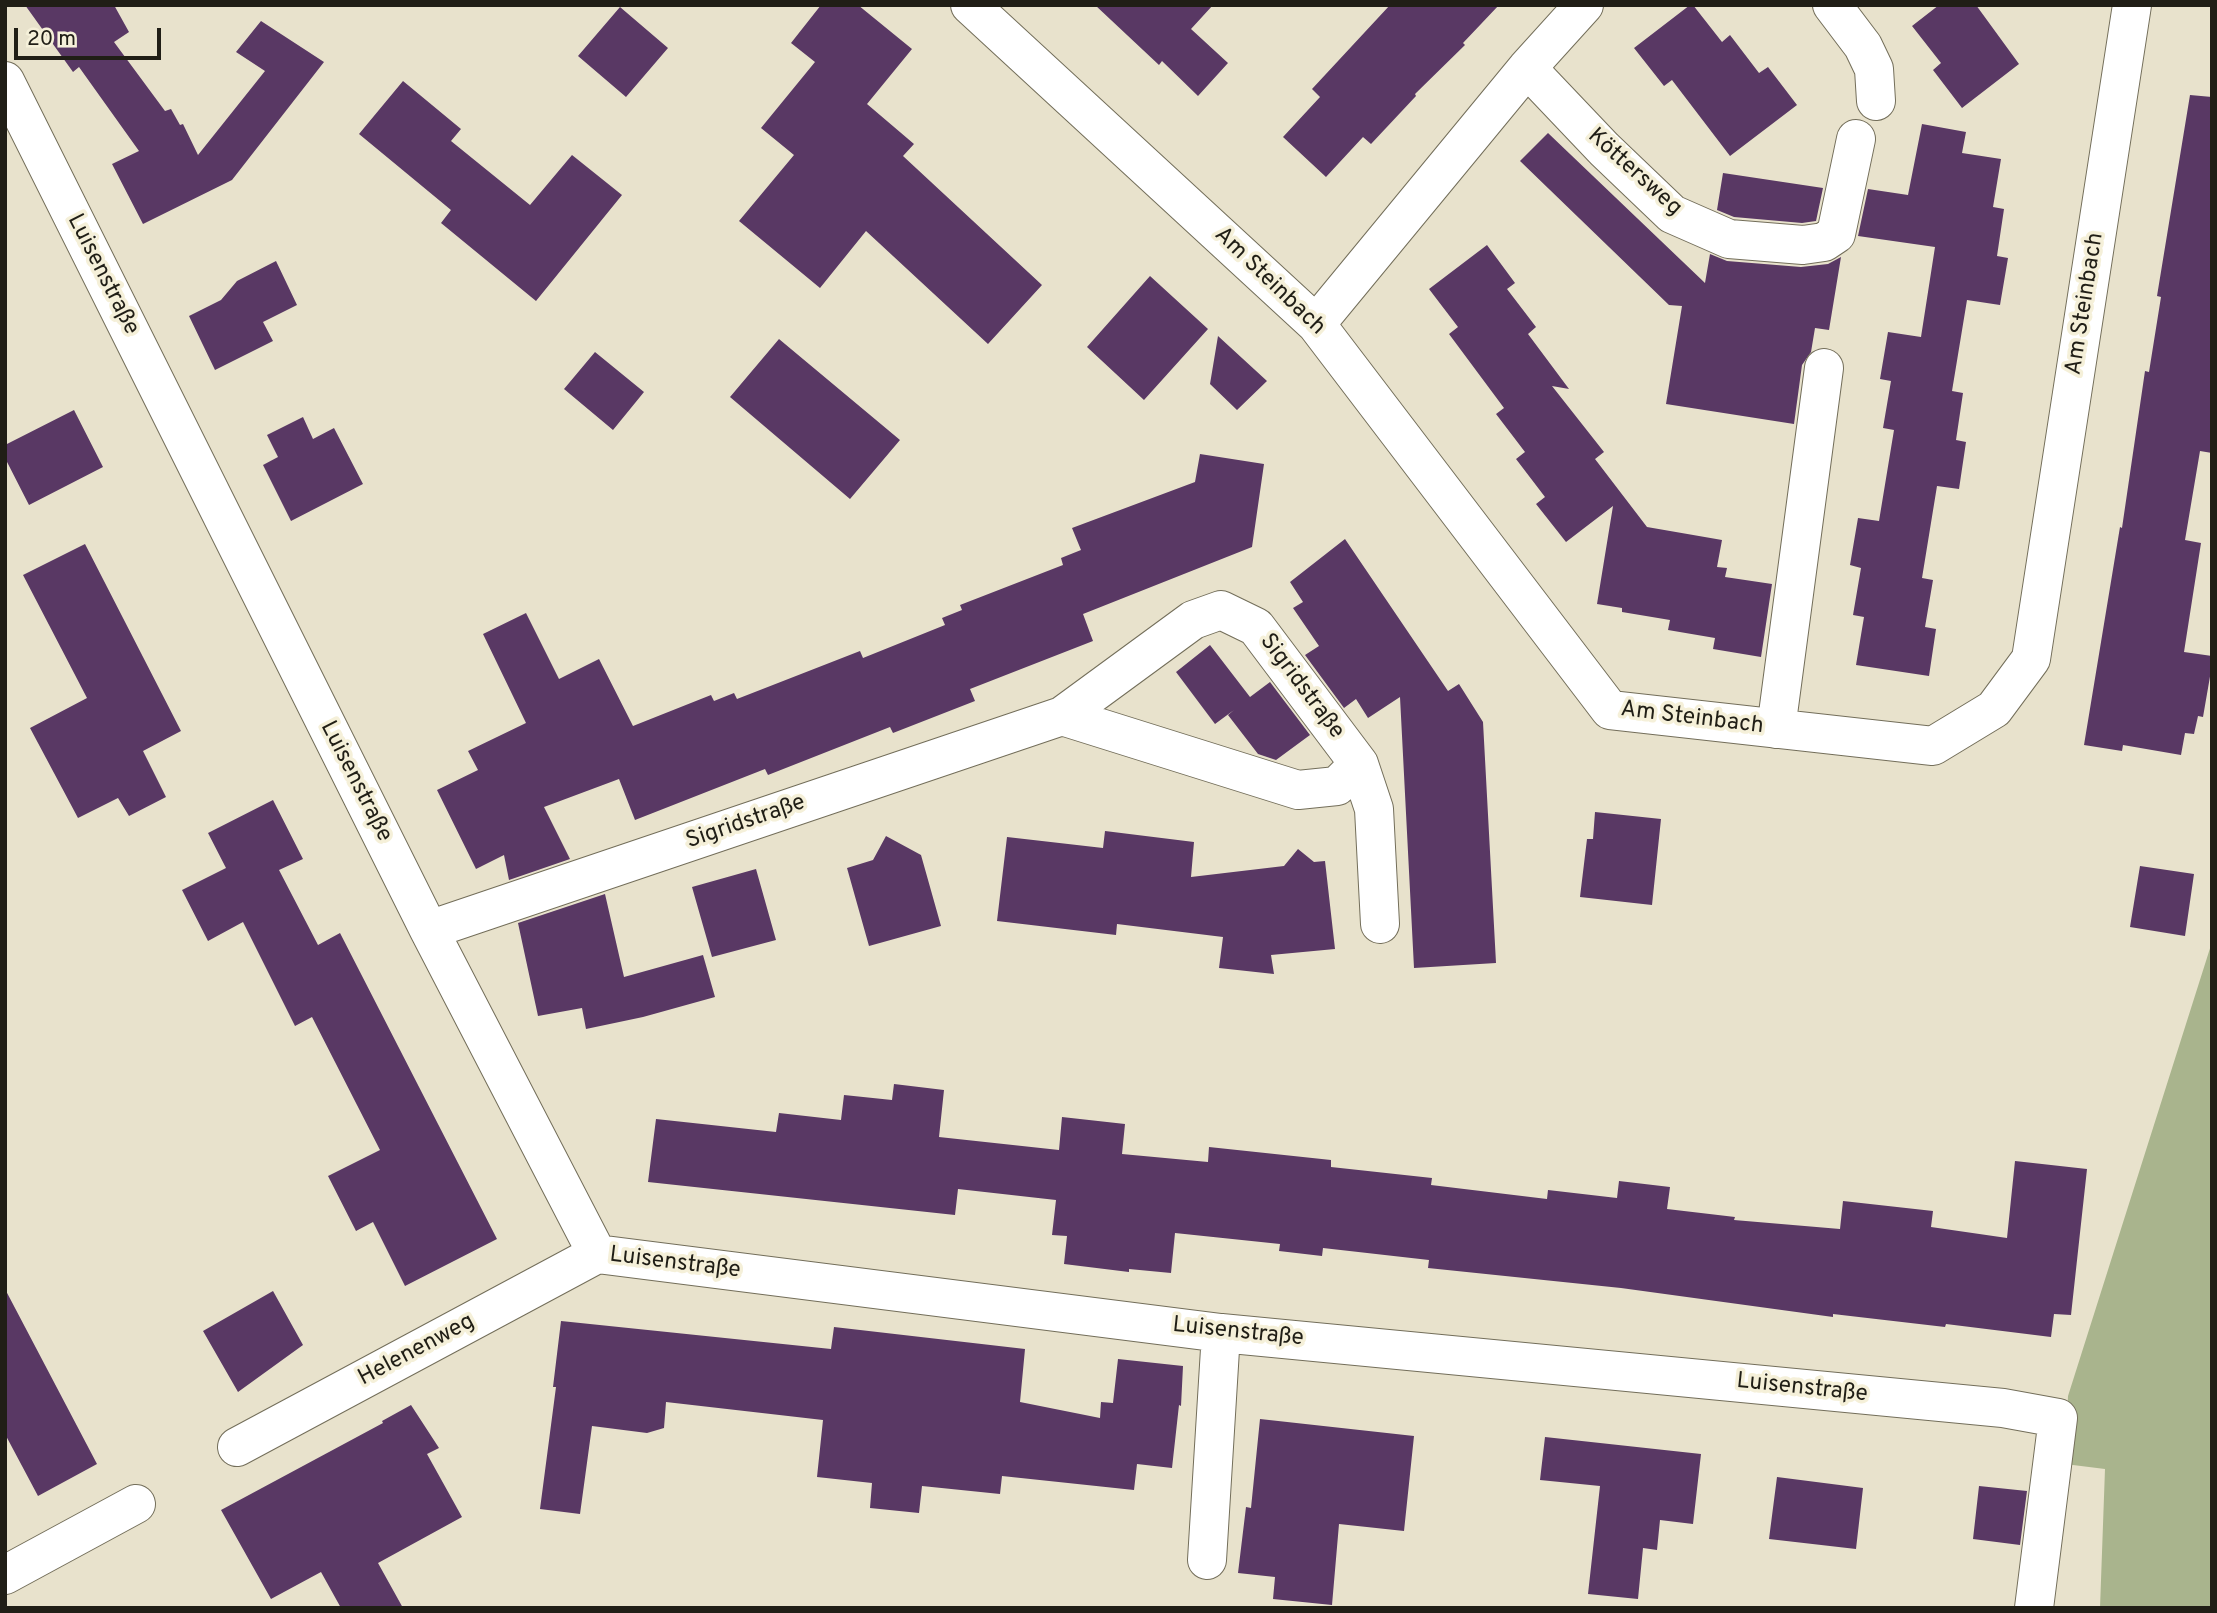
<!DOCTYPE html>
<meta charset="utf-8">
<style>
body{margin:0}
#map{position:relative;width:2217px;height:1613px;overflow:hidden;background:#e8e2cc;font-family:Overpass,sans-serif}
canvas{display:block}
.frame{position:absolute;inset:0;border:7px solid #201e16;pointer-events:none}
.scale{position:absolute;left:14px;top:28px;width:147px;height:32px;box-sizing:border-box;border:4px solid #201e16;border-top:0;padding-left:9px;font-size:21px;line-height:24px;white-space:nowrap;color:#201e16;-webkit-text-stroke:5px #f5f0d9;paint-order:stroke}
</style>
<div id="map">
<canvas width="2217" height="1613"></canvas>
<div class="frame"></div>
<div class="scale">20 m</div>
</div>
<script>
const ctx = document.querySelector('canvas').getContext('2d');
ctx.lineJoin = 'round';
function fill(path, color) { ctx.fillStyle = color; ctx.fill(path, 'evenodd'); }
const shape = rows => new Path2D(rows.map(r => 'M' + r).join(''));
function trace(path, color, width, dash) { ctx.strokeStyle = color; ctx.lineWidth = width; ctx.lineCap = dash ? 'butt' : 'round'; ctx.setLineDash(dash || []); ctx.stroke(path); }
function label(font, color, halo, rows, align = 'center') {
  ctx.font = font + ' Overpass,sans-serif'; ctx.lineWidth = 7; ctx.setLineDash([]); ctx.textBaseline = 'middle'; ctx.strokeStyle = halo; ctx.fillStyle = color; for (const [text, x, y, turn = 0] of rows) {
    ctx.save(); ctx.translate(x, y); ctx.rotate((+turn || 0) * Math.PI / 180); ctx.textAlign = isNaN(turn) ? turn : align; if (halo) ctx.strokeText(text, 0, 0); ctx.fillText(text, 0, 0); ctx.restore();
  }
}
fill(shape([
 [2212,942,2212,1608,2100,1608,2105,1469,2065,1464,2068,1396]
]), '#a9b48d');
fill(shape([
 [25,5,114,5,129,32,114,42,165,111,171,109,180,125,183,124,198,155,265,71,236,52,261,21,324,62,232,180,143,224,112,164,139,151,79,67,73,72],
 [821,5,858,5,912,49,867,104,914,144,903,156,1042,285,988,344,866,231,820,288,739,221,794,155,761,128,815,62,791,43],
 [1095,5,1213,5,1191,29,1228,63,1198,96,1162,61,1159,65],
 [1390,5,1499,5,1463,43,1465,45,1415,94,1416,96,1371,144,1363,137,1326,177,1283,137,1320,97,1312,89],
 [1690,5,1693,5,1722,42,1730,35,1759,73,1768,67,1797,105,1730,156,1672,80,1664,86,1634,48],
 [1939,5,1976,5,2019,64,1962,108,1933,70,1941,63,1912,26],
 [620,7,668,48,626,97,578,56],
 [403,81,461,129,451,141,530,205,572,155,622,195,536,301,441,223,451,210,359,134],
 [2190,95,2212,97,2212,453,2200,451,2185,540,2201,543,2184,652,2212,656,2212,665,2203,717,2198,716,2194,734,2185,733,2181,755,2123,745,2122,751,2084,745,2120,527,2122,528,2145,371,2149,372,2161,297,2157,296],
 [1922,124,1966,132,1962,153,2001,159,1993,207,2004,209,1997,256,2008,258,2000,305,1967,300,1952,391,1963,393,1956,440,1966,442,1959,489,1937,486,1922,578,1933,580,1925,627,1936,629,1929,676,1856,665,1864,617,1853,615,1861,568,1850,565,1858,518,1879,521,1894,430,1883,428,1891,381,1880,379,1888,332,1921,337,1935,247,1858,236,1868,189,1908,195],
 [1548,133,1705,283,1710,254,1727,261,1801,267,1828,264,1841,257,1829,330,1815,328,1811,352,1802,365,1794,424,1666,404,1682,306,1669,305,1520,161],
 [1723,173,1823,188,1816,221,1802,223,1734,217,1717,210],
 [1487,245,1515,283,1507,289,1536,327,1528,334,1569,389,1552,386,1604,452,1595,459,1647,527,1722,540,1717,567,1727,568,1725,577,1772,584,1761,657,1713,649,1715,638,1668,630,1670,620,1622,612,1622,608,1597,604,1613,506,1566,542,1536,504,1545,497,1516,459,1525,452,1496,414,1504,408,1449,334,1458,327,1429,289],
 [276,261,297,305,263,322,273,341,215,370,189,316,221,300,237,281],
 [1150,276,1208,329,1144,400,1087,347],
 [1218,336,1267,381,1237,410,1210,384],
 [779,339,900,440,850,499,730,397],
 [595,352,644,392,613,430,564,389],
 [74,410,103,467,29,505,5,458,5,445],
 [303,417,313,439,334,428,363,484,291,521,263,465,278,457,267,435],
 [1200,454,1264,464,1252,547,1083,614,1093,641,970,689,975,701,893,733,890,727,768,775,765,769,635,820,619,779,544,807,570,859,509,880,504,855,476,869,437,790,478,770,468,751,526,723,483,634,526,613,559,679,599,659,633,726,711,695,714,701,734,693,737,699,860,651,863,658,945,625,942,618,962,610,960,605,1063,565,1061,558,1081,550,1072,528,1195,482],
 [1345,539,1448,691,1459,684,1483,722,1496,963,1414,968,1400,697,1368,718,1356,699,1344,708,1305,655,1319,646,1293,608,1303,602,1290,582],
 [85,544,181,731,143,751,166,797,129,816,118,798,78,818,30,728,87,698,23,575],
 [1210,645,1250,697,1270,682,1310,735,1276,760,1258,754,1228,715,1234,710,1215,724,1176,672],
 [273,800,303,859,279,870,318,945,340,933,497,1239,405,1286,373,1222,356,1231,328,1176,380,1150,312,1017,295,1026,243,922,208,941,182,890,226,868,208,833],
 [1595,812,1661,819,1652,905,1580,897,1587,839,1593,839],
 [1105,831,1194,842,1191,877,1284,866,1298,849,1314,862,1325,861,1335,949,1271,955,1274,974,1219,968,1223,937,1117,924,1116,935,997,921,1007,837,1103,848],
 [886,836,921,855,941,926,869,946,847,868,873,860],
 [2140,866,2194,874,2185,936,2130,927],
 [756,869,776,940,712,957,692,887],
 [605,894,624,977,703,955,715,997,643,1017,586,1029,582,1008,538,1016,518,923],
 [894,1084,944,1090,939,1137,1059,1150,1062,1117,1125,1124,1122,1154,1208,1162,1209,1147,1331,1160,1331,1167,1432,1178,1431,1185,1547,1199,1548,1190,1617,1198,1619,1181,1670,1187,1667,1209,1735,1217,1734,1220,1840,1229,1843,1201,1933,1211,1931,1227,2007,1238,2015,1161,2087,1169,2071,1315,2054,1314,2051,1337,1946,1324,1945,1327,1833,1314,1833,1317,1621,1288,1428,1268,1429,1260,1323,1248,1322,1256,1279,1251,1280,1244,1175,1233,1171,1273,1129,1269,1129,1272,1064,1264,1067,1236,1052,1235,1056,1200,958,1189,955,1215,648,1182,656,1119,776,1132,779,1113,841,1120,844,1095,892,1100],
 [5,1289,97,1464,38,1496,5,1434],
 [273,1291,303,1345,238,1392,203,1331],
 [561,1321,831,1349,834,1327,1025,1349,1020,1402,1100,1418,1101,1402,1113,1403,1118,1359,1183,1366,1181,1406,1179,1405,1172,1468,1137,1464,1134,1490,1002,1476,1000,1494,922,1486,919,1513,870,1508,872,1483,817,1477,823,1420,666,1402,664,1428,647,1433,592,1426,580,1514,540,1509,556,1387,553,1387],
 [411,1405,439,1448,427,1454,462,1517,378,1563,403,1608,341,1608,321,1572,271,1599,221,1510,383,1423,382,1421],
 [1260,1419,1414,1436,1404,1531,1339,1524,1332,1605,1273,1599,1275,1577,1238,1573,1246,1507,1251,1508],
 [1545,1437,1701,1454,1693,1524,1660,1520,1657,1550,1643,1548,1638,1599,1588,1594,1600,1486,1540,1480],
 [1777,1477,1863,1488,1856,1549,1769,1539],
 [1979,1486,2027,1491,2020,1545,1973,1539]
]), '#593864');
const minor = shape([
 [970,5,1316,324,1610,710,1933,746,1994,709,2031,659,2132,5],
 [1832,5,1863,46,1874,69,1876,101],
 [1527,68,1604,149,1672,214,1729,239,1803,245,1824,242,1836,234,1856,139],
 [5,81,429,930,597,1254],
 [1316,324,1527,68,1584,5],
 [1776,729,1824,368],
 [1359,764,1374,809,1380,924],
 [429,930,1062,716,1298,790,1337,786,1359,764,1256,627,1221,610,1193,620,1062,716],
 [597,1254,1221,1333,2003,1408,2058,1418,2034,1608],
 [237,1447,597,1254],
 [1207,1560,1221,1333],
 [5,1575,136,1504]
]);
trace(minor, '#736e5a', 40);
trace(minor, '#fff', 38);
label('23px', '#201e16', '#f5f0d9', [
 ["Köttersweg",1634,173,42],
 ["Luisenstraße",102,275,63],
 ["Am Steinbach",1269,282,44],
 ["Am Steinbach",2086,304,-81],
 ["Sigridstraße",1301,687,53],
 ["Am Steinbach",1692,719,7],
 ["Luisenstraße",355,782,63],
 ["Sigridstraße",746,823,-19],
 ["Luisenstraße",675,1264,7],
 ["Luisenstraße",1238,1333,6],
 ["Helenenweg",417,1351,-28],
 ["Luisenstraße",1802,1389,6]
]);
</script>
